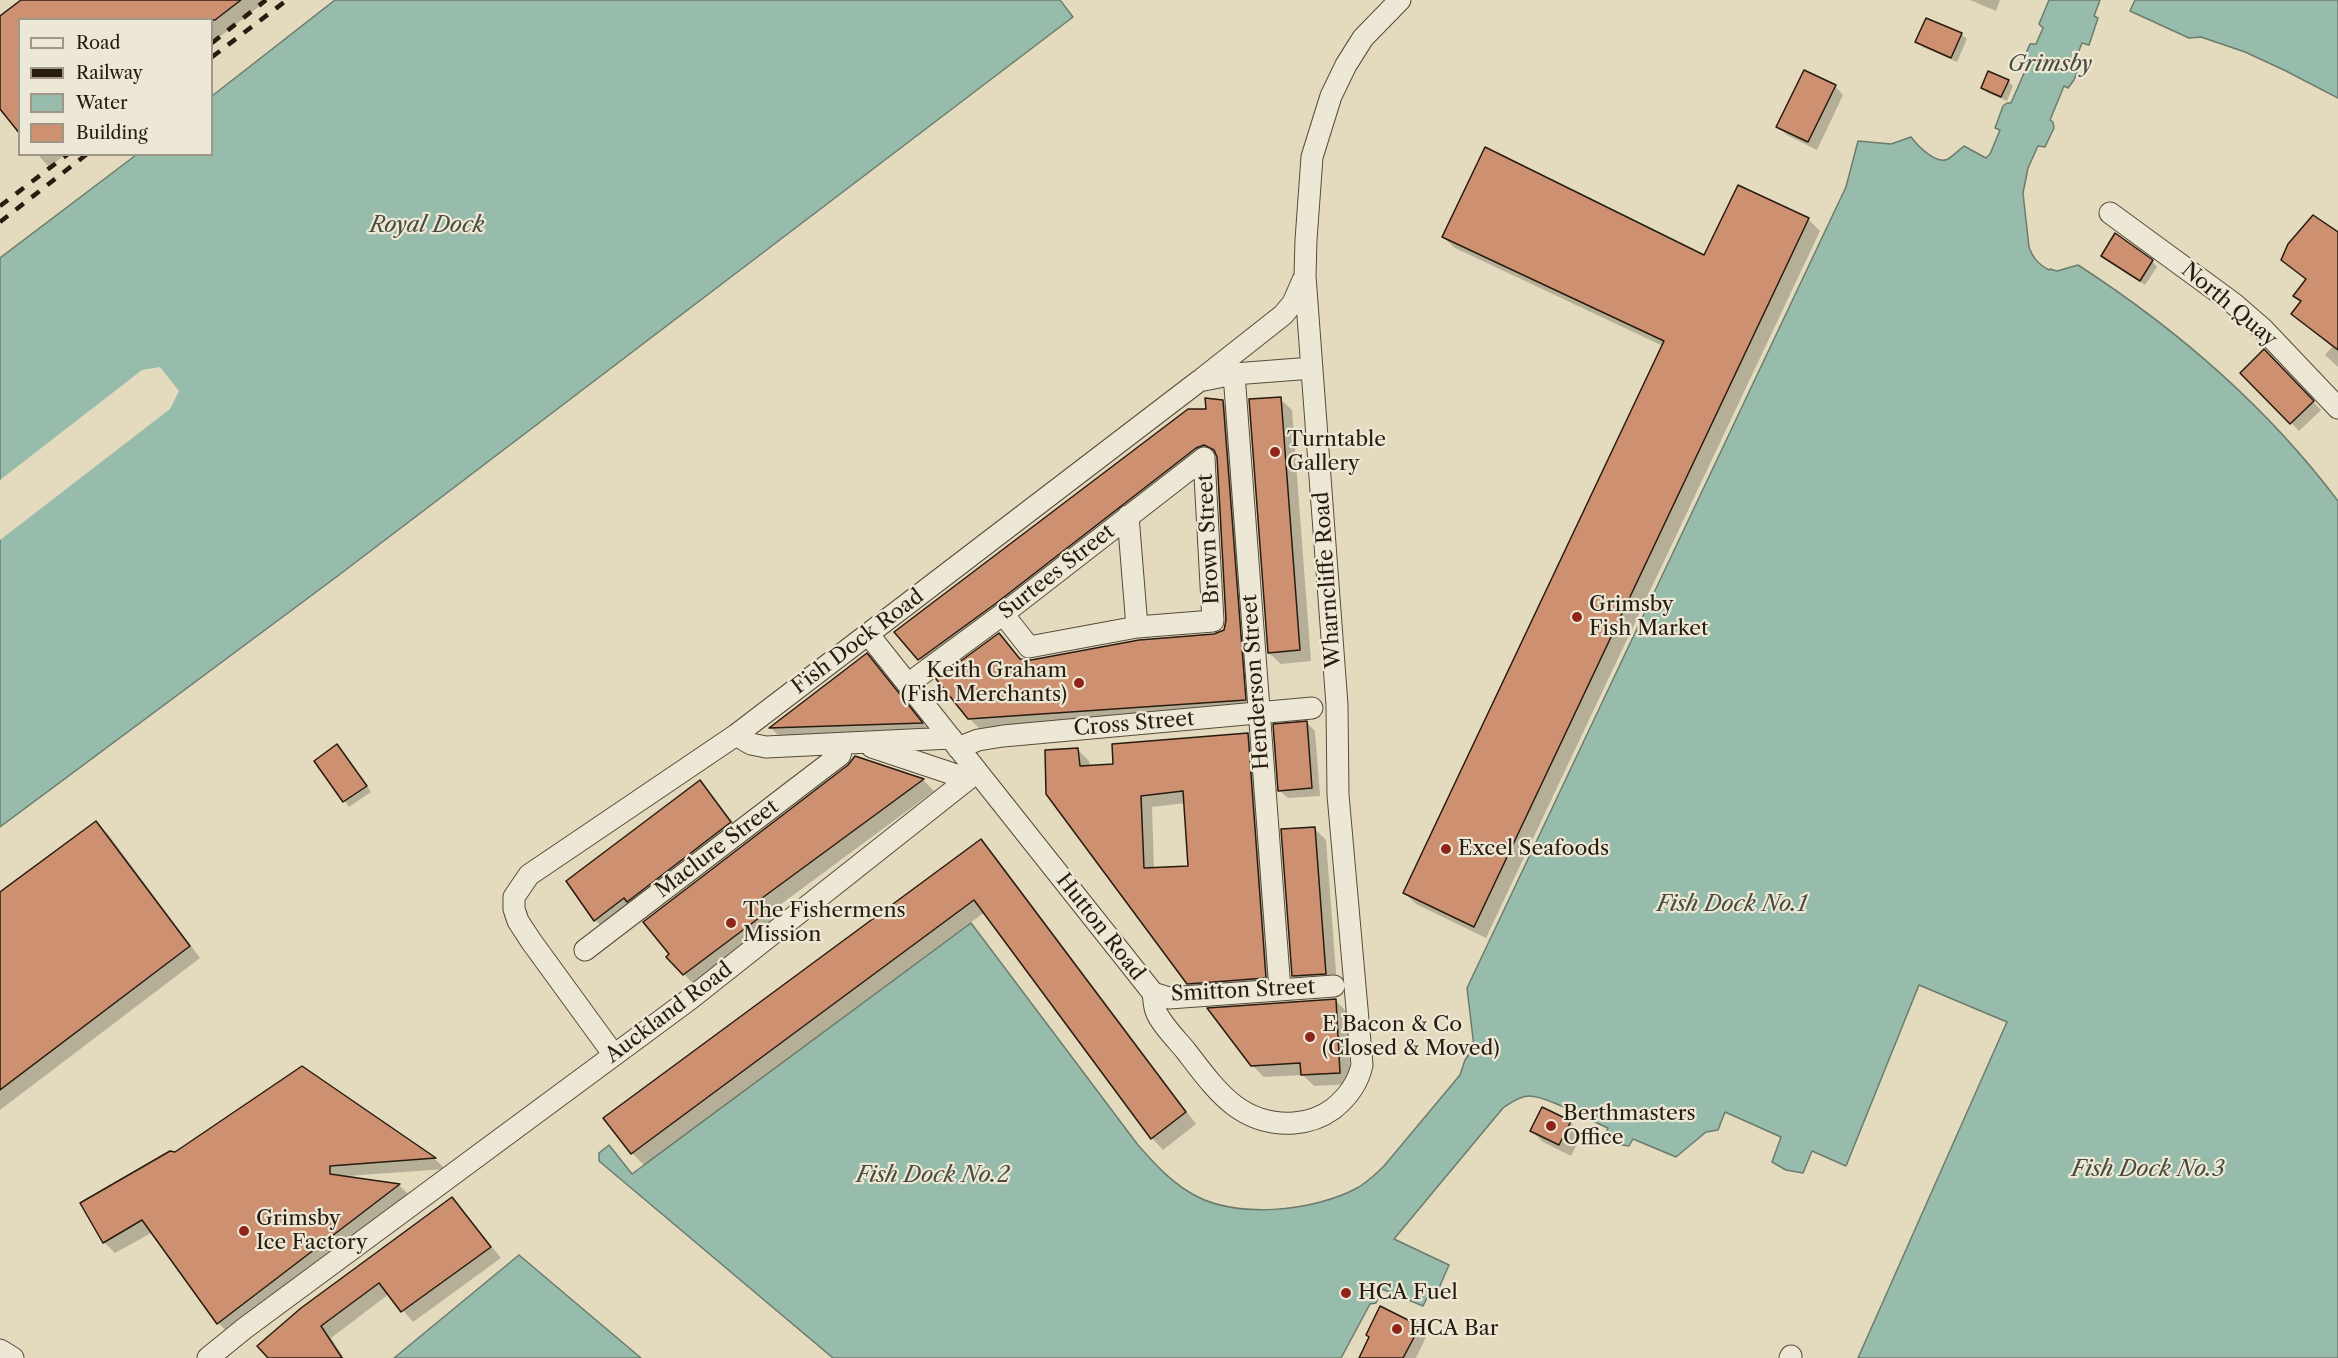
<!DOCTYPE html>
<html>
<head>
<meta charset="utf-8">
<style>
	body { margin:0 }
	#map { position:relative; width:2338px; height:1358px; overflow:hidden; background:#e4dbbe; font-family:"Libre Caslon Text",serif }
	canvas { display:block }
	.legend { position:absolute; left:18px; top:18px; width:195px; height:138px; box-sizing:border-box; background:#ede8d5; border:2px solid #9e9686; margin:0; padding:8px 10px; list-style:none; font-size:18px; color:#281b0f }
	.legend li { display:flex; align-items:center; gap:12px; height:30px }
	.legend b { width:30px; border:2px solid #9e9686 }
</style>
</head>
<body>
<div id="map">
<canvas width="2338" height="1358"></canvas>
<ul class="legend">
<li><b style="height:8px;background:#ede8d5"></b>Road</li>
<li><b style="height:8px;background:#281b0f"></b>Railway</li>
<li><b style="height:16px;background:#97bcab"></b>Water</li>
<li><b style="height:16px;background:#cd9071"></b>Building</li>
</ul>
</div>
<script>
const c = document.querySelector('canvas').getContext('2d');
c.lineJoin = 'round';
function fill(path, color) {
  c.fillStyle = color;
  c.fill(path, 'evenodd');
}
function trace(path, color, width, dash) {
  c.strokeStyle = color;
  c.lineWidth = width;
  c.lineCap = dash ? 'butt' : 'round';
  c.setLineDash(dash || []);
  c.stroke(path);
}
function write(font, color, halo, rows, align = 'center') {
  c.font = font + ' "Libre Caslon Text",serif';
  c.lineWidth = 4.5;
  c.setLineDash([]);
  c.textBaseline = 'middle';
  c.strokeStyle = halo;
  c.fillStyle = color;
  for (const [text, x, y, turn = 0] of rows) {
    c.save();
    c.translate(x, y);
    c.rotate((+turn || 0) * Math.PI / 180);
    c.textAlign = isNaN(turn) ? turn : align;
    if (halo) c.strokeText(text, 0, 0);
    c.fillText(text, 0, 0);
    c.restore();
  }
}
const water = new Path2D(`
	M335,0H1060L1073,17L335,578L0,827V258L136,155L212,154V96Z
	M2049,0H2100L2094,16L2098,18L2089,45L2082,43L2075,61L2080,64L2074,80L2068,88L2064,86L2050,120L2053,122L2054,128L2045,147L2038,146L2028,168L2023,193L2029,247C2033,258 2038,264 2049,270L2050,269L2057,271L2078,265C2177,329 2267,407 2338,501V1358H1858L2007,1022L1919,985L1846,1166L1812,1151L1803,1173L1786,1170L1772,1162L1781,1137L1725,1112L1718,1130L1706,1132L1676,1157L1633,1139L1629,1146L1602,1142L1608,1128C1589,1120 1547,1096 1529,1096C1520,1096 1510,1103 1503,1108L1394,1239L1449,1265L1436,1295L1430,1292L1423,1306L1382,1289L1376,1303L1370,1304L1341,1358H833L599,1161V1153L609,1145L632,1174L971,923L1138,1145C1153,1162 1169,1180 1189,1192C1233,1220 1314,1212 1359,1187C1368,1181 1376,1174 1384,1166L1460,1075L1465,1060L1474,1047L1467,988L1846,187L1858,141L1891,144L1911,137C1918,146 1936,165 1948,159C1953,156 1959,150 1964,146L1986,158L1990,154L2000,130L1995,128L2003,106L2007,103H2011L2025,71L2023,69V60L2030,44H2036L2043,28L2039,24Z
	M2135,0H2338V98L2284,70L2245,52L2201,37L2189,38L2130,11Z
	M519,1255L641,1358H394Z`);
const pier = new Path2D(`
	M160,367L179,391L170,409L0,540V480L142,370Z`);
const shadow = new Path2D(`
	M23,0H267L212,43V20H20L0,107V18Z
	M1970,0H2000L1996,11Z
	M1961,34L1967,39L1957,62L1923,47L1917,41Z
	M2008,81L2013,86L2007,101L1988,93L1982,88Z
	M1835,86L1843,95L1817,150L1787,135L1778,127Z
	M37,154H66L49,167Z
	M1808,219L1820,231L1486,938L1416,904L1405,893L1663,346L1455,248L1443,237L1705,257Z
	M2338,234V367L2325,355L2332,347L2293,314L2301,303L2295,296L2307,281L2283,260Z
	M2103,255L2152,261L2157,267L2145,285Z
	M2264,351L2321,410L2299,431L2242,373Z
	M1280,399L1292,410L1311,661L1281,664L1269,653Z
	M1222,401L1234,413L1256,711L981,730L969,718L999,635L1022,660L1031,661L1214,635L1225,631L1227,620L1218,457L1216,456L1208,459L931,671L896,632Z
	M867,655L932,734L782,739L771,728Z
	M1307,723L1315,731L1320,796L1288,798L1279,790Z
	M1247,734L1259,746L1277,989L1200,995L1188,983L1048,794L1078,750L1089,761L1090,767L1115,765ZM1186,803L1190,867L1154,869L1152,807Z
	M342,752L371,792L349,807L316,761Z
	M855,758L923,780L934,791L769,913L777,924L695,986L684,974Z
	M700,782L711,794L742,834L607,931L595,920L568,881Z
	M96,823L108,834L200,958L0,1110V894Z
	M1314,828L1326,840L1337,985L1305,987L1293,976Z
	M981,841L992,852L1196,1124L1163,1150L1152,1138L985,912L644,1165L632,1153L605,1119Z
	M1335,1000L1347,1012L1351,1084L1314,1086L1303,1075L1264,1077L1252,1065Z
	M302,1068L435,1159L445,1169L347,1176L399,1185L410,1196L230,1334L218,1323L153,1232L115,1253L104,1242L175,1154Z
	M1570,1122L1582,1134L1571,1156L1543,1142L1532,1131Z
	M452,1199L501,1258L413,1322L389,1294L331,1338L344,1358H270Z
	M1419,1327L1427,1335L1416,1358H1360L1371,1338Z`);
const building = new Path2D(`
	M21,0H241L215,20H20V134L0,109V16Z
	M1926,18L1962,33L1951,58L1915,42Z
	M1804,70L1836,85L1808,142L1776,127Z
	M1988,71L2009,80L2001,97L1981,88Z
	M1485,147L1704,255L1738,185L1809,218L1474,927L1403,893L1664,341L1442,237Z
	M2313,215L2338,232V350L2291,314L2301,301L2293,296L2306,279L2281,260L2288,244Z
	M2115,233L2153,260L2140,281L2101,256Z
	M2264,349L2314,401L2290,424L2240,373Z
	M1281,397L1300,650L1268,653L1249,399Z
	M1205,398L1223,400L1246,700L968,719L936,679L999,633L1020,659L1031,660L1139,640L1214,634L1224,630L1226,620L1217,457L1214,450L1204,445L1196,448L995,604L918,660L894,632L1188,409H1206Z
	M867,653L923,723L769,728Z
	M1307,721L1312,788L1278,791L1273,724Z
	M1248,733L1266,978L1187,984L1046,794L1045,750L1078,748L1080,766L1113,764L1112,744ZM1183,791L1188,866L1144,868L1141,796Z
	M337,744L367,786L343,802L314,761Z
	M855,756L924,779L758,901L767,912L683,975L666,957L669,954L643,922L848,765Z
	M700,780L731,822L627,902L624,898L594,921L566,881Z
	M96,821L190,946L0,1090V892Z
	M1315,827L1326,974L1292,976L1281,829Z
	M981,839L1186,1112L1151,1139L974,900L631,1154L603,1118Z
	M1336,999L1340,1073L1301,1075L1300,1063L1251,1066L1207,1008Z
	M302,1066L436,1158L330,1166V1174L400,1184L217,1324L142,1220L103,1243L80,1203L170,1151L175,1152Z
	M1542,1107L1571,1121L1559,1145L1530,1131Z
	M452,1197L491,1247L401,1312L379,1283L321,1326L342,1358H268L257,1346L301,1308Z
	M1380,1306L1420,1326L1403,1358H1359L1369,1337L1366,1335Z`);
const minor = new Path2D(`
	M2110,213L2233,303L2263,329L2338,408
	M1234,374L1280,990
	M1203,378L1283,315L1293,303L1303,280
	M1128,516L1137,627
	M1003,614L1029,647L1137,627L1213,621L1204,458
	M868,634L1153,993C1154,999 1154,1006 1156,1011C1160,1023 1178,1041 1186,1051C1216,1090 1240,1126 1294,1123C1308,1122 1322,1117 1333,1109C1348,1097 1358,1084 1362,1065L1338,795L1337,705L1305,276L1306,240L1312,157L1331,96L1346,65L1363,38L1400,0
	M908,684L1003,614L1204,458
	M736,735L751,744L766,747L951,738
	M872,747L968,779
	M958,748L978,740L1003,736L1312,708
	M585,950L840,755L843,744
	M1153,993L1169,998L1334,986
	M614,1055L531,941L518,921L514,909V897L529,875L736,735L1199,381L1234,374L1312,368
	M0,1350L13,1358
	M208,1358L245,1328L690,999L977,772
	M1790,1358L1791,1356`);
const rail = new Path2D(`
	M212,43L266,0
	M212,57L287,0
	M0,206L68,154
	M0,222L87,154`);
const markers = [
	[1275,452,6,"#8f2418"],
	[1577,617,6,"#8f2418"],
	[1079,683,6,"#8f2418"],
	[1446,849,6,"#8f2418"],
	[731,923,6,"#8f2418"],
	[1310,1037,6,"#8f2418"],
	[1551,1126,6,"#8f2418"],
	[244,1231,6,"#8f2418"],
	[1346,1293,6,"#8f2418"],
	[1397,1329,6,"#8f2418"]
];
const streetNames = [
	["North Quay",2229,305,40],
	["Brown Street",1209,539,-93],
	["Surtees Street",1057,572,-38],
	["Wharncliffe Road",1328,580,-94],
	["Fish Dock Road",858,642,-37],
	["Henderson Street",1256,682,-94],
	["Cross Street",1134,724,-5],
	["Maclure Street",717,849,-37],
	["Hutton Road",1100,927,52],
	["Smitton Street",1243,991,-3],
	["Auckland Road",669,1013,-37]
];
const poiNames = [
	["Turntable",1287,440],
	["Gallery",1287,464],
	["Grimsby",1589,605],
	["Fish Market",1589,629],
	["Keith Graham",1067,671,"right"],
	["(Fish Merchants)",1067,695,"right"],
	["Excel Seafoods",1458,849],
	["The Fishermens",743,911],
	["Mission",743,935],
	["E Bacon & Co",1322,1025],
	["(Closed & Moved)",1322,1049],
	["Berthmasters",1563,1114],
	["Office",1563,1138],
	["Grimsby",256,1219],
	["Ice Factory",256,1243],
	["HCA Fuel",1358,1293],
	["HCA Bar",1409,1329]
];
const waterNames = [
	["Grimsby",2050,65],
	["Royal Dock",427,226],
	["Fish Dock No.1",1732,905],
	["Fish Dock No.3",2148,1170],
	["Fish Dock No.2",933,1176]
];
fill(water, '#97bcab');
trace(water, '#6b7c6d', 1.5);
fill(pier, '#e4dbbe');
fill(shadow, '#0003');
fill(building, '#cd9071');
trace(building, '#281b0f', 1.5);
trace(minor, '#574b3b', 23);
trace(minor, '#ede8d5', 21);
trace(rail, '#281b0f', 4.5, [10, 10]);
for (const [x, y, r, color] of markers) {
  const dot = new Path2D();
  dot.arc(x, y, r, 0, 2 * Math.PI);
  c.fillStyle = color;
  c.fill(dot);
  trace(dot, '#ede8d5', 2);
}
write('21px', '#281b0f', '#ede8d5', streetNames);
write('21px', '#281b0f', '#ede8d5', poiNames, 'left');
write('italic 22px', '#494b3e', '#ede8d5', waterNames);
</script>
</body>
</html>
